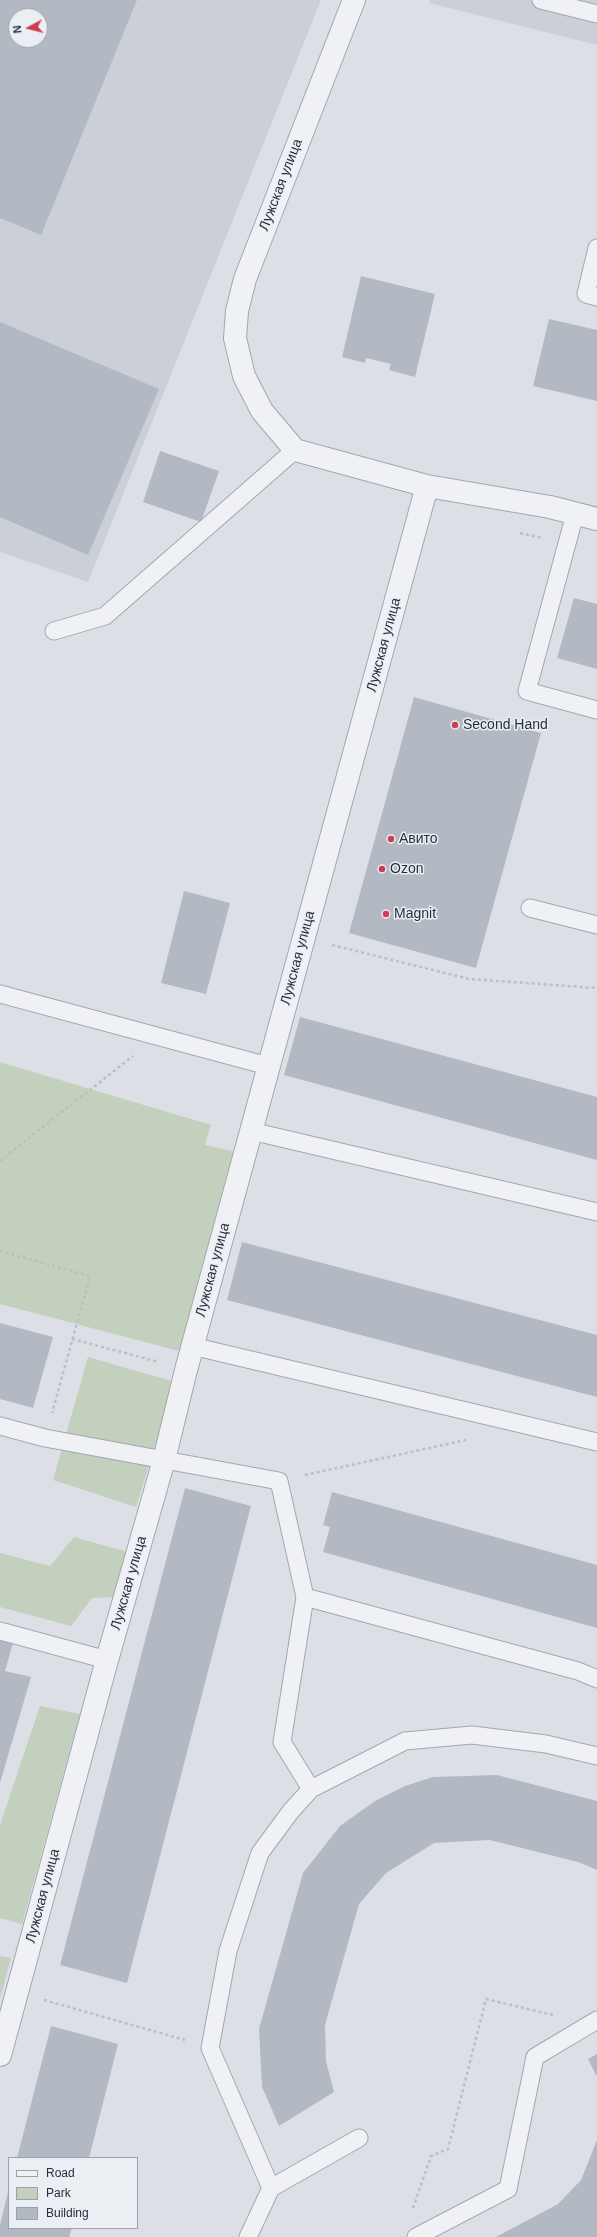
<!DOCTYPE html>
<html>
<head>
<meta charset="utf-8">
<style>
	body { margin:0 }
	#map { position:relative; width:597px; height:2237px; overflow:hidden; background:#dce0e6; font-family:Arial,sans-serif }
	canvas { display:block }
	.legend { position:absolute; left:8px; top:2157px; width:130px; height:72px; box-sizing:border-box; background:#ebeff4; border:1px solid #9ca2ab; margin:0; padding:5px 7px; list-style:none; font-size:12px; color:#262e3d }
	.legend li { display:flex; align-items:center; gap:8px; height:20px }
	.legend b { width:20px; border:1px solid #9ca2ab }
	.north { position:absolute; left:8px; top:8px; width:40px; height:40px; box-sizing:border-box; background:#ebeff4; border:1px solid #9ca2ab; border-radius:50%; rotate:263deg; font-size:11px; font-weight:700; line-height:16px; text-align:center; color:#262e3d }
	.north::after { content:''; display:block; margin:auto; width:14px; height:18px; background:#ce3e53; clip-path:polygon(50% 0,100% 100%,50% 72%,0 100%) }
</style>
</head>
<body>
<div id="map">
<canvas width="597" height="2237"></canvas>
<ul class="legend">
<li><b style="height:5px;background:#eff1f5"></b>Road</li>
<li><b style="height:11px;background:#c2d0bd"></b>Park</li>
<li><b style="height:11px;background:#b3b9c3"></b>Building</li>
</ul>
<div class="north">N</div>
</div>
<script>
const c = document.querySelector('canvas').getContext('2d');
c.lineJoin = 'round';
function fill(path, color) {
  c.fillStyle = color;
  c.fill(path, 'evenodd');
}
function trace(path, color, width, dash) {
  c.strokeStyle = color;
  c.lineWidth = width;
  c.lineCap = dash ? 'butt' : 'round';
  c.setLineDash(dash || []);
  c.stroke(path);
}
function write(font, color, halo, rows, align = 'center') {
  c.font = font + ' Arial,sans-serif';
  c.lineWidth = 3;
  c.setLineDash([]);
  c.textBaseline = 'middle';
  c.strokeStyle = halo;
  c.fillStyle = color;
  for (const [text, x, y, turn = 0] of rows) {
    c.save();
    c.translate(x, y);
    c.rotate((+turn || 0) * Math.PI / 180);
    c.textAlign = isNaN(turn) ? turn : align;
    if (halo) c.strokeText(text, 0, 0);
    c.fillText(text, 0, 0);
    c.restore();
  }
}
const built = new Path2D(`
	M0,0H321L88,582L0,552ZM16,16H40V40H16Z
	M430,0H597V45L429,3Z`);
const green = new Path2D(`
	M0,1062L211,1125L205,1145L237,1152L179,1351L0,1304Z
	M88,1357L175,1382L136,1507L53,1480Z
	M74,1537L131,1553L115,1597L92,1598L71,1626L0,1607V1553L50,1566Z
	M40,1706L80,1714L22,1924L0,1918V1825Z
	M0,1956L11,1958L0,1999Z`);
const building = new Path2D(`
	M0,0H137L41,235L0,218ZM16,16H40V40H16Z
	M361,276L435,294L415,377L389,370L391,364L366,358L365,363L342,357Z
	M549,319L597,330V401L533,386Z
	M0,322L159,389L88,555L0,517Z
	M160,451L219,471L201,522L143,502Z
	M574,598L597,604V669L557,658Z
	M414,697L541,733L476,968L349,933Z
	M184,891L230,903L206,994L161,983Z
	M300,1017L597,1097V1160L284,1075Z
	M242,1242L597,1335V1397L227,1300Z
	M0,1323L53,1337L33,1408L0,1399Z
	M185,1488L251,1506L127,1983L60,1965Z
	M332,1492L597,1565V1628L323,1552L330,1527L323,1525Z
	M0,1640L13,1643L5,1671L31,1677L0,1783Z
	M497,1775L597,1801V1870L578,1862L490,1840L434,1843L386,1873L359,1904L325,2025L326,2061L334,2092L279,2126L262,2087L259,2029L303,1873L340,1826L375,1801L405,1786L433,1777Z
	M51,2026L118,2044L89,2158H17Z
	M597,2054V2075H596L588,2059Z
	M597,2140V2237H496L558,2204L581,2180Z
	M8,2192L9,2228H72L69,2237H0V2225Z`);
const path = new Path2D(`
	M520,533L542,538
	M332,945L469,979L597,988
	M0,1161L133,1056
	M0,1251L90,1276L52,1413
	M72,1339L159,1362
	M305,1475L466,1440
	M44,2000L185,2040
	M413,2208L431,2156L448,2149L486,1999L553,2015`);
const lane = new Path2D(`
	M541,0L597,14
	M597,248L586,294L597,297
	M575,514L527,691L597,710
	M54,631L105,616L295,450
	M530,908L597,925
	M0,994L268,1066
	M251,1131L597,1212
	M192,1346L597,1442
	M0,1426L45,1438L279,1481L305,1597L282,1742L311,1789
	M305,1597L578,1671L597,1679
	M0,1631L107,1660
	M271,2188L210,2048L228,1951L260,1853L291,1811L311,1789L405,1741L472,1735L546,1744L597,1756
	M248,2237L271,2188L359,2138
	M416,2237L508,2189L535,2057L597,2020`);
const street = new Path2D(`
	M354,0L245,279L237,311L235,338L244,376L262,411L295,450L427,486L550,507L597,519
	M0,2055L107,1660L164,1460L186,1370L427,486`);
const markers = [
	[455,725,4,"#ce3e53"],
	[391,839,4,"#ce3e53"],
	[382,869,4,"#ce3e53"],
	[386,914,4,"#ce3e53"]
];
const streetNames = [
	["Лужская улица",281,185,-69],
	["Лужская улица",384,645,-75],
	["Лужская улица",298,958,-75],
	["Лужская улица",213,1270,-75],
	["Лужская улица",129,1583,-74],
	["Лужская улица",43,1896,-75]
];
const poiNames = [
	["Second Hand",463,725],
	["Авито",399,839],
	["Ozon",390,869],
	["Magnit",394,914]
];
fill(built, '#cacfd8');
fill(green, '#c2d0bd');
fill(building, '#b3b9c3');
trace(lane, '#a2a7b0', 19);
trace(street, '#a2a7b0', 24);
trace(path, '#bbbec5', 2.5, [3, 3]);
trace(lane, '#eff1f5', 17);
trace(street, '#eff1f5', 22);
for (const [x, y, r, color] of markers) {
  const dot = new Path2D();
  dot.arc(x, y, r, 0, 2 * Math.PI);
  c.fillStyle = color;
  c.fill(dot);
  trace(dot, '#ebeff4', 1.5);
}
write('14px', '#262e3d', '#ebeff4', streetNames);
write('14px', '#262e3d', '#ebeff4', poiNames, 'left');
</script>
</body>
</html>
